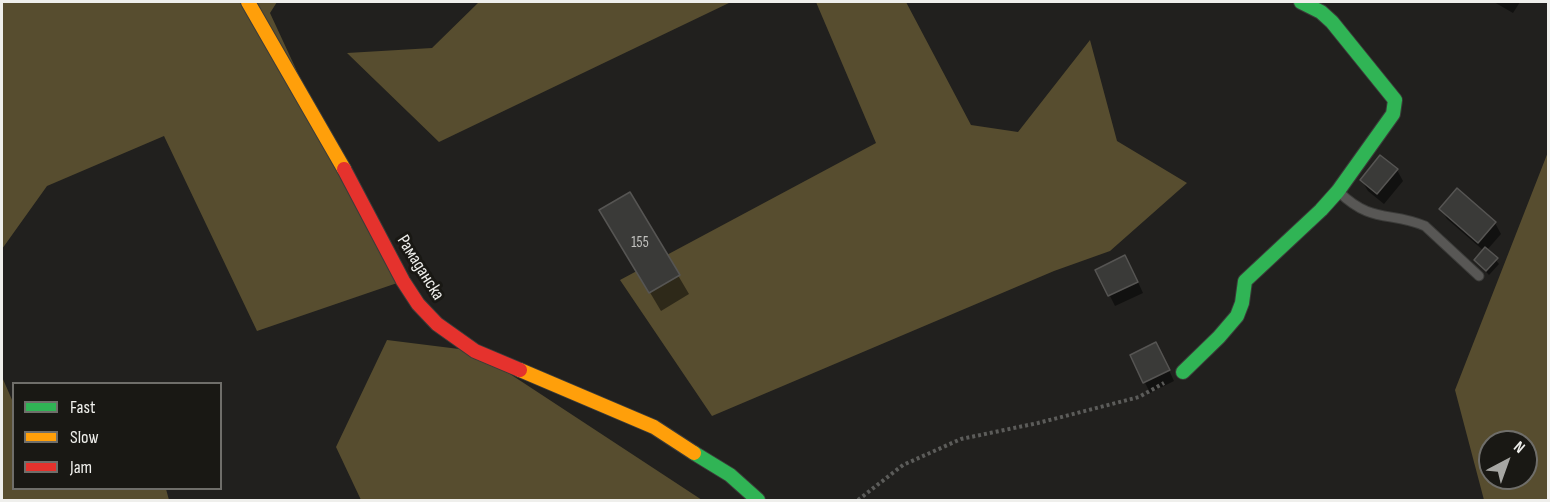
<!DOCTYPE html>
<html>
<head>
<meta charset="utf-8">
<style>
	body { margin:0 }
	#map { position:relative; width:1550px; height:502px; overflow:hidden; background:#21201e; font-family:"Sofia Sans Condensed",sans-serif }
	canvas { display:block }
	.frame { position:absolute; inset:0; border:3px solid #efefec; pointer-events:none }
	.legend { position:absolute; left:12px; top:382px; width:210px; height:108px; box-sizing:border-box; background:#191814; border:2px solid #6f6e6a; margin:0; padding:8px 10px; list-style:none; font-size:18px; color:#efefec }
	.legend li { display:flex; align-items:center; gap:12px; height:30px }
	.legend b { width:30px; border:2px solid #6f6e6a }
	.north { position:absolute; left:1478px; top:430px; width:60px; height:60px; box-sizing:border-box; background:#191814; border:2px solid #6f6e6a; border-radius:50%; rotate:41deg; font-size:16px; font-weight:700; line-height:24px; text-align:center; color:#efefec }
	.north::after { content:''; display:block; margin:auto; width:21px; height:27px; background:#a7a7a4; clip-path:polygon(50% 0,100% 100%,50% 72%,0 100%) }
</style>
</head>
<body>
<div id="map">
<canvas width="1550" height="502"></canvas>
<div class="frame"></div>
<ul class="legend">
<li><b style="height:8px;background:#30b455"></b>Fast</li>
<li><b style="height:8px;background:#ff9f0a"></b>Slow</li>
<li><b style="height:8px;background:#e5322d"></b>Jam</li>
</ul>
<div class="north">N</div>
</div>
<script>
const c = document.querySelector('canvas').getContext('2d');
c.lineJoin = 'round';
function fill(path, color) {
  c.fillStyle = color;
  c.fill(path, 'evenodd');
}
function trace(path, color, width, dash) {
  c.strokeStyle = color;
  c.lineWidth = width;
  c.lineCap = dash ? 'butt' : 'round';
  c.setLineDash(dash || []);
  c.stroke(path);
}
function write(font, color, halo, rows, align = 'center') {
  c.font = font + ' "Sofia Sans Condensed",sans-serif';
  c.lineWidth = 6;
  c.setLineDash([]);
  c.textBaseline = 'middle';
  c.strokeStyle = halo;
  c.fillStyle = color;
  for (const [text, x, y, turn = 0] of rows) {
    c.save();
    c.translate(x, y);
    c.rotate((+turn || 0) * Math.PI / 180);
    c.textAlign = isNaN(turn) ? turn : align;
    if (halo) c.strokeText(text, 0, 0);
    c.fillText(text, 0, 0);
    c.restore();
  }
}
const forest = new Path2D(`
	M2,2H277L270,13L333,149L403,281L257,331L164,136L47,186L2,249Z
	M479,2H731L439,142L347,53L432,48Z
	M816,2H906L971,125L1018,132L1090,40L1117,141L1187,183L1110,251L1054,271L712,416L620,280L876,143Z
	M1548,152V500H1484L1455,390ZM1490,442H1526V478H1490Z
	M387,340L475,351L702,500H361L336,447Z
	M2,377L13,402L14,488L166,489L169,500H2Z`);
const shadow = new Path2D(`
	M1494,2H1520L1513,13Z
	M1397,170L1403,181L1384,204L1368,191L1362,181Z
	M630,194L689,294L661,311L601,210Z
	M1441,209L1495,223L1501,234L1487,250L1499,264L1489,275L1475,260L1484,251L1447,219Z
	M1131,267L1143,293L1115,306L1097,270Z
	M1162,355L1174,381L1150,393L1132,356Z`);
const building = new Path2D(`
	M1380,155L1398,169L1377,194L1360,180Z
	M1457,188L1496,222L1478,243L1439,209Z
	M630,192L680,275L649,293L599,210Z
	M1485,247L1498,258L1486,271L1474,260Z
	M1125,255L1138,282L1108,296L1095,270Z
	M1156,342L1170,370L1143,383L1130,355Z`);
const path = new Path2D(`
	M858,500L903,465L961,439L1038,423L1139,397L1164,383`);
const lane = new Path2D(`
	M1339,192C1372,224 1390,211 1425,226L1479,276`);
const fast = new Path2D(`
	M1183,372L1219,337L1237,316L1242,303L1245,281L1321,210L1338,191L1393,114L1395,100L1332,22L1321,12L1301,2
	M694,453L730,475L758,500`);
const slow = new Path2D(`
	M248,2L344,169
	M520,370L654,427L694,453`);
const jam = new Path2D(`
	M344,169L403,281L418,304L437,324L475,351L520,370`);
const numberNames = [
	["155",640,243]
];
const streetNames = [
	["Рамаданска",420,268,58]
];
fill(forest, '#574d2f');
fill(shadow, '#0007');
fill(building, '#3a3a38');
trace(building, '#565553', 1.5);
trace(lane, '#3b3b39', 11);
trace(fast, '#3b3b39', 16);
trace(slow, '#3b3b39', 16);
trace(jam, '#3b3b39', 16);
trace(path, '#5c5c5a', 4, [3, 3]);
trace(lane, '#585755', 9);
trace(fast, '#30b455', 14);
trace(slow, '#ff9f0a', 14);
trace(jam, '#e5322d', 14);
write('15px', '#c2c2bf', null, numberNames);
write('18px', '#efefec', '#191814', streetNames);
</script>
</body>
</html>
